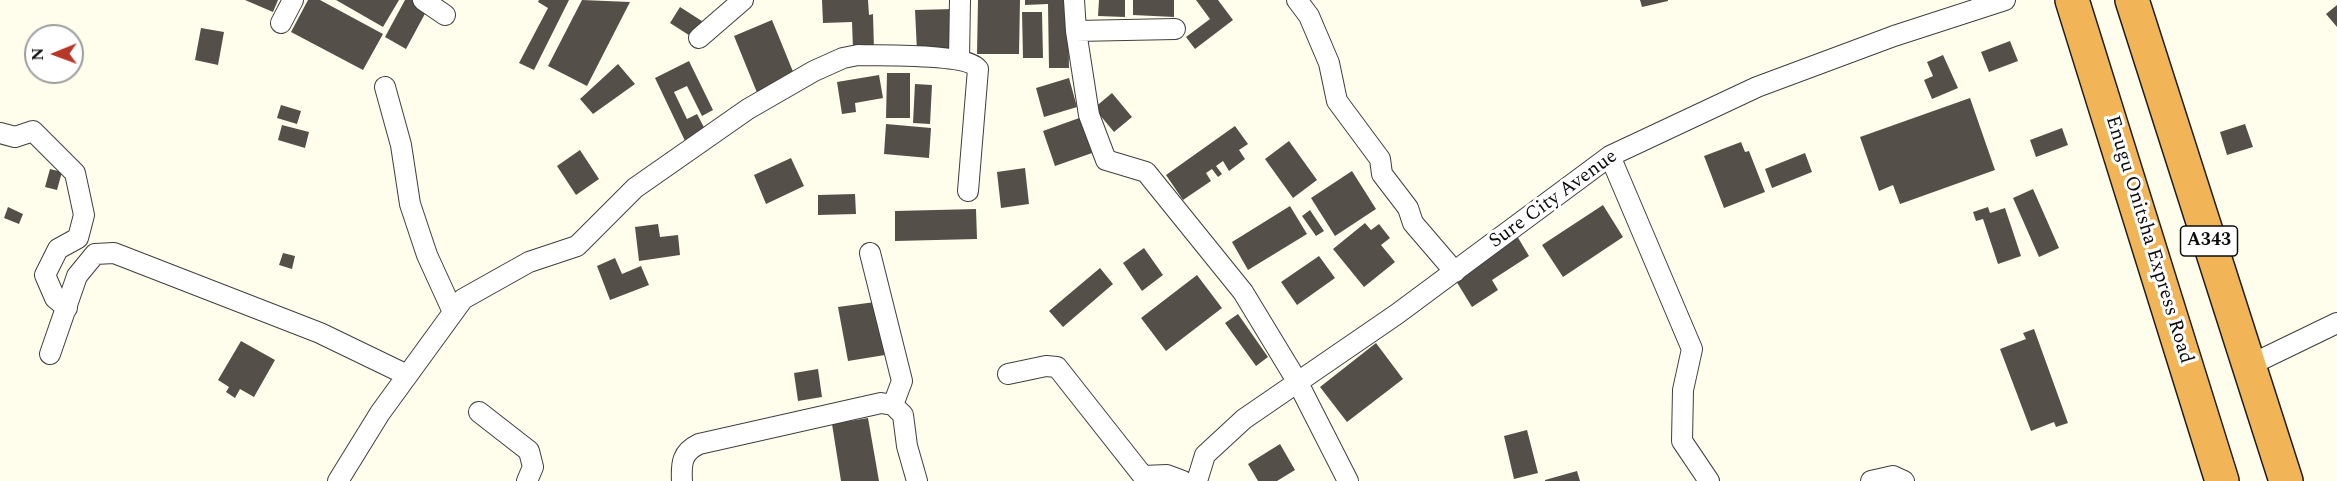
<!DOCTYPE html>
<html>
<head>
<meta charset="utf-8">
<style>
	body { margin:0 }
	#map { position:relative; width:2337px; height:481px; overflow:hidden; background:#fffeec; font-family:Spectral,serif }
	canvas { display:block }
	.north { position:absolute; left:24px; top:24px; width:60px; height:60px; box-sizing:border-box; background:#fff; border:2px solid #9e9e9e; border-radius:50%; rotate:269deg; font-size:16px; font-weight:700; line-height:24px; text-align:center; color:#0c0c0c }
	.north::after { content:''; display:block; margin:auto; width:21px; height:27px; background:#b83828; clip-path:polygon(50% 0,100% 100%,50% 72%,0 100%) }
</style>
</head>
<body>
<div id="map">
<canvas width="2337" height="481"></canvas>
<div class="north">N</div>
</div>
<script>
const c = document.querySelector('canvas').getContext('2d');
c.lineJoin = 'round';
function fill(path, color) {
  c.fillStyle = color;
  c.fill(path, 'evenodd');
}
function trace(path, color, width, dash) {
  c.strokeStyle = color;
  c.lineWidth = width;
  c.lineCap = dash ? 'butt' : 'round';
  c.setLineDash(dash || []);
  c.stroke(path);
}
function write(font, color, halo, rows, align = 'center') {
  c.font = font + ' Spectral,serif';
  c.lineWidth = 6;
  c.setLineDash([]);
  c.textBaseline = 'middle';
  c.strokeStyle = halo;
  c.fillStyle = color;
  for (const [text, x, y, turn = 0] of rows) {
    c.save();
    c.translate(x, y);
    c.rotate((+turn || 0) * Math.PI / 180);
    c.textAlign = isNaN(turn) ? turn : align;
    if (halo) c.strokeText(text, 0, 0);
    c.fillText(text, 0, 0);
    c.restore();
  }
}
const building = new Path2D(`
	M245,0H278L273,12Z
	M308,0H320L383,34L363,70L291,32Z
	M336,0H399L383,27Z
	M405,0H415L428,8L406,49L385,37Z
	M539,0H569L534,70L519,63L548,8L538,2Z
	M582,0L630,2L587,86L548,66Z
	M822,0H868L869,15L873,14L874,49H853L852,22L823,23Z
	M978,0H1020L1019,54H977Z
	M1025,0H1068L1069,68H1049L1048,4L1025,5Z
	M1099,0H1125V17L1098,16Z
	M1133,0H1174V17L1133,15Z
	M1196,0H1218L1233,20L1195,49L1186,37L1210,19Z
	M1640,0H1668V1L1642,7Z
	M2337,5V27L2326,14Z
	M680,7L705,23L695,39L670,23Z
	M953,9L955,49L917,51L915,10Z
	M1022,12H1042L1043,58H1023Z
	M772,20L796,79L758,95L734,36Z
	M201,28L224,32L218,65L195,60Z
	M2010,41L2018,61L1989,72L1981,52Z
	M1943,55L1958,88L1932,99L1924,80L1933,76L1927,62Z
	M689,61L713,110L702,116L687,86L674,92L687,119L697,114L707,133L686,143L655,78Z
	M618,64L635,84L593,114L580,99Z
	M887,73H910V118H886Z
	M879,75L883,98L855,103L856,112L842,114L837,82Z
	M1069,78L1077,107L1044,117L1036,88Z
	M915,84L932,85L930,124L913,123Z
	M1112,93L1132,117L1114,132L1094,108Z
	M1970,98L1995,170L1900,204L1893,185L1879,191L1860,137Z
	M281,105L301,111L297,124L277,118Z
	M1082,117L1095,152L1055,166L1043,131Z
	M886,124L931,128L929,158L884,154Z
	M2245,124L2253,147L2227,155L2220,132Z
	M282,125L309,132L305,148L278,140Z
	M1235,126L1248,144L1239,150L1245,159L1229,171L1223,161L1216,166L1222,174L1218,177L1212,169L1206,173L1211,181L1183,200L1166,175Z
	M2062,128L2068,145L2036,157L2030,140Z
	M1289,141L1317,180L1293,198L1265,159Z
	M1741,142L1745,152L1749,151L1765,192L1724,208L1704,156Z
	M580,150L599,179L576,195L557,166Z
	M1805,153L1812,172L1772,188L1765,169Z
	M791,158L804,186L766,204L754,175Z
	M1025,168L1029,204L1001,208L997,172Z
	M50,169L62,172L57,190L45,187Z
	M1352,171L1376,209L1335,236L1311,198Z
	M2033,189L2059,248L2039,257L2013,198Z
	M855,194L856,214L818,215V195Z
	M1603,205L1623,237L1563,277L1542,245Z
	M1290,206L1307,234L1248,270L1232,242Z
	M8,207L23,214L19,224L4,218Z
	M1988,207L1990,213L2005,208L2021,256L1998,264L1983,219L1976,221L1973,212Z
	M976,209L977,239L895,241V211Z
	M1310,210L1324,231L1316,236L1302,216Z
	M1365,223L1371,230L1379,224L1390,238L1381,245L1395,262L1364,287L1333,249Z
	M658,224L660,237L678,235L680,255L639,261L635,227Z
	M1517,236L1529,256L1492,280L1498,290L1472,307L1453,276Z
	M1144,248L1163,275L1142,291L1123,263Z
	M283,253L295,256L292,269L279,265Z
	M1319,256L1335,278L1297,305L1281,282Z
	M615,258L622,274L641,266L649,285L610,300L597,266Z
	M1100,268L1113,284L1063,327L1049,311Z
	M1197,275L1222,308L1166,351L1141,318Z
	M875,302L885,355L848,361L838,307Z
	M1238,314L1268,357L1256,366L1225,323Z
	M2034,329L2068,423L2056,427L2054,422L2031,431L2000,349L2026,339L2023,333Z
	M241,341L275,360L254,397L240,389L235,398L226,392L229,387L218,380Z
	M1376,343L1403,379L1347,422L1320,387Z
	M818,369L822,397L798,401L794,373Z
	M868,418L879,481H841L832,424Z
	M1527,430L1538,473L1514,479L1504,436Z
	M1280,444L1295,470L1277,481H1258L1248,464Z
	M1577,471L1580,481H1545V480Z`);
const street = new Path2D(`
	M423,0L445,15
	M1074,0L1076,31L1089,115L1106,160L1146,172L1243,292L1297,381L1348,481
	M1297,0L1309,16L1329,63L1337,101L1380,159L1382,174L1408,208L1413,223L1455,272
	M281,23L293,0
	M1076,31L1175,29
	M699,38L743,0
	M959,59L960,0
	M385,87L401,145L410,204L427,255L453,312
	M0,133L15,137L33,131L75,173L84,215L78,238L58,249L45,275L55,298L67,308
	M1610,156L1692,349L1683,390L1682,441L1709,481
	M870,253L902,381L893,405
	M50,354L77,276L95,254L114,253L320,333L407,375
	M2248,366L2337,323
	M1008,374L1046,366L1057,367L1143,476L1167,475L1183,481
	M479,412L529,451L533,467L527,481
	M338,481L380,413L463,299L529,262L577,246L635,188L748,109L814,71L843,58L858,55C880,56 967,53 978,69L968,191
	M682,481C681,463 682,452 699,444L881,403L893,405L903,415L907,446L917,481
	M1197,481L1205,455L1244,419L1397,314L1610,156L1757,87L1894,36L2005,0
	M1871,481L1893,476L1904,481`);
const highway = new Path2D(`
	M2072,0L2222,481
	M2132,0L2286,481`);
const shields = [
	[2209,241,57]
];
const shieldNames = [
	["A343",2209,241]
];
const streetNames = [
	["Sure City Avenue",1554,200,-36],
	["Enugu Onitsha Express Road",2148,240,73]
];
fill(building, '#554f49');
trace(street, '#3f3f3f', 22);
trace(highway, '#1d1d1d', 36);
trace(street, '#fff', 20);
trace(highway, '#f1b558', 33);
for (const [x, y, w] of shields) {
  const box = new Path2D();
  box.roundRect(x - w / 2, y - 15, w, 30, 4.5);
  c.fillStyle = '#fff';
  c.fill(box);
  trace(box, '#0c0c0c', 1.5);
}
write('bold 18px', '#0c0c0c', null, shieldNames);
write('20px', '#0c0c0c', '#fff', streetNames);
</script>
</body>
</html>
